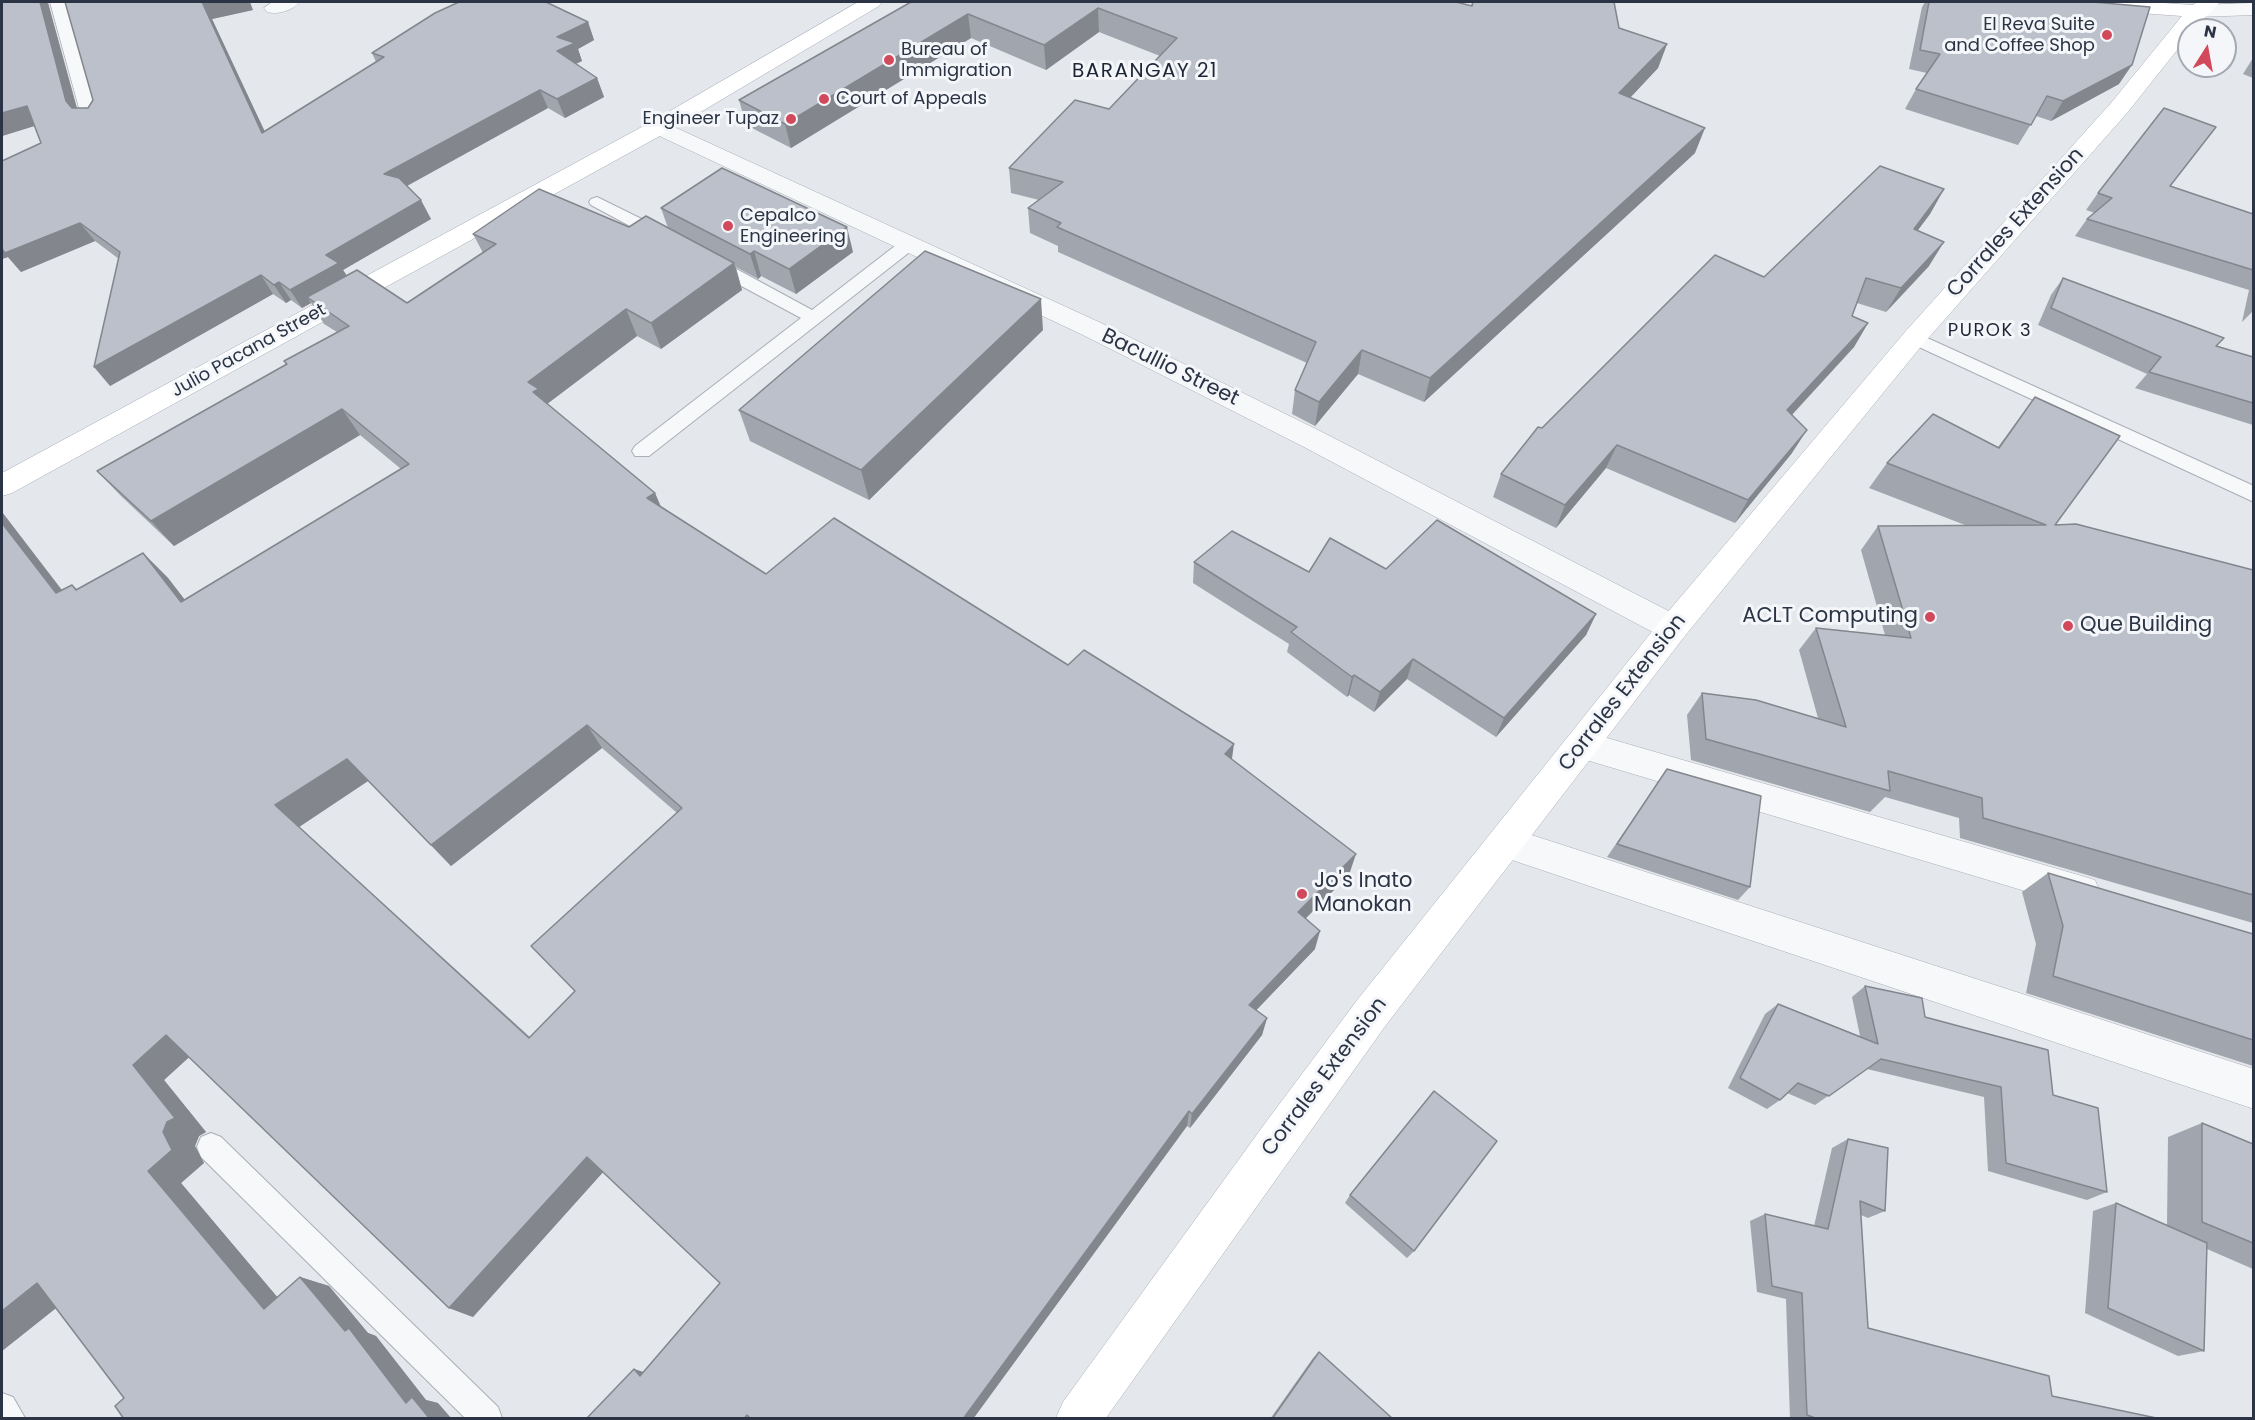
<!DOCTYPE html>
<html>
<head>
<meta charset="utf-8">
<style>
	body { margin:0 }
	#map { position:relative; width:2255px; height:1420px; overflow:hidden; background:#e4e7ec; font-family:Poppins,sans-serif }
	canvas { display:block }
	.frame { position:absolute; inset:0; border:3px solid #2b3445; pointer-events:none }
	.north { position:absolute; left:2177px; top:18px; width:60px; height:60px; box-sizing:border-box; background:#f4f6f9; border:2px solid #a4a8b1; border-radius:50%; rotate:11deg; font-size:16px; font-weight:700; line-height:24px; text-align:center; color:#2b3445 }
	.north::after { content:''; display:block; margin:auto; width:21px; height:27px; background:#d1495b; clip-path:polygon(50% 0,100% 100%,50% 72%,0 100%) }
</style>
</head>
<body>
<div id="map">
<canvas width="2255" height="1420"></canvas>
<div class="frame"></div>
<div class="north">N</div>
</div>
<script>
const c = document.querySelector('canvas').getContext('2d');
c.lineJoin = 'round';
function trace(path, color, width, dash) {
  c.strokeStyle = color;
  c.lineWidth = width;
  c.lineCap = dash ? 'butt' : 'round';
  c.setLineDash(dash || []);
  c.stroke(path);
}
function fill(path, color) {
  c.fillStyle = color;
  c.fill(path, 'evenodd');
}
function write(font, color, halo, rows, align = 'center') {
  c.font = font + ' Poppins,sans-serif';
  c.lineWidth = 6;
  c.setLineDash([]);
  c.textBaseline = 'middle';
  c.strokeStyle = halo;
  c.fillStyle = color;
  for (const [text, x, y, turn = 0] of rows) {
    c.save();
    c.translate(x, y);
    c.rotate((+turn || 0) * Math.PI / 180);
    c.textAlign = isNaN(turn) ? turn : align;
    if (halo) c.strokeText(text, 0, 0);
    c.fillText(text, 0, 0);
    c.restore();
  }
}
const service = new Path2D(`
	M597,197L668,232L670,236L662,241L656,240L591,205L589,202L591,199Z
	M910,238L916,239L918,243L916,247L649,456H635L632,451L635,446L801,318L706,267L703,263L706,259H718L812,310L904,239Z
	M1914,332L2254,486V502L1908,342L1905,338Z
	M211,1133L221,1137L498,1407L502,1418H465L201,1157L197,1147L201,1137Z
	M2,1393L13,1397L25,1418H2Z`);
const minor = new Path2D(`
	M50,2H70L104,119L101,124H85L82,119Z
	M272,2H299C293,11 277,15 267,12L264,8Z
	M659,120L1101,323L1324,433L1684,619L1689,628L1684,637L1673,640L1662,637L1304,447L1083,335L651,132L648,127L651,122Z
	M1583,731L2082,876L2095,880L2100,892L2095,904L2082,908L1583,759L1571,755L1566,745L1571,735Z
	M1507,827L2254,1069V1109L1494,854L1489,843L1494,832Z`);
const tertiary = new Path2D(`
	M2254,3V15L2197,17L2190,15L2187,11L2190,7L2197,5Z`);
const secondary = new Path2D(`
	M2058,2H2149L2193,5L2197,2H2220L2193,30H2189V35L2127,113L1923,344L1684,637L1386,1025L1106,1418H1056L1063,1402L1266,1122L1358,999L1662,619L1905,332L2111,103L2182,16L2068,8L2061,6Z`);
const primary = new Path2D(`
	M858,2H882L879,6L667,132L12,493L2,496V473L651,122Z`);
const wall = new Path2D(`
	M2,2L48,3L77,108H88L93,100L65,2L253,10L212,19L264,131L376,62L372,53L588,22L594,40L578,49L582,61L576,64L597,78L604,97L565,118L548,108L407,186L431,219L343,270L347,276L407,303L483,253L473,234L629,227L668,228L661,208L853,252L796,294L761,276L758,279L736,267L742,290L661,349L637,336L547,404L655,493L661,507L766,574L1068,665L1232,759L1349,875L1306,918L1315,949L1256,1010L1267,1018L1262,1035L1190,1128L1187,1126L973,1419H586L634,1369L643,1372L720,1283L603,1172L473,1317L449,1308L189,1057L164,1080L206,1132L199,1136L195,1146L204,1163L181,1183L277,1297L300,1277L329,1286L368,1333L376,1336L426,1400L438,1403L124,1398L56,1308L2,1351V512L62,590L72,585L77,589L143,553L168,578L185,600L401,469L360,435L174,546L121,496L97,471L286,365L284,361L337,332L324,324L311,303L302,308L291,300L286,303L273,294L110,386L119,259L95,241L21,272L8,257L2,259V161L41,143L34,126L2,136ZM602,748L677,813L575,991L530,1037L299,827L368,781L451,866Z
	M911,2L1471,6L1472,2H1614L1619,28L1667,44L1658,68L1630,98L1695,153L1424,402L1358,374L1315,426L1292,414L1295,390L1307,363L1058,252V246L1030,233L1028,208L1039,200L1011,193L1009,168L1109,109L1160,56L1099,32L1046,70L971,38L791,148L746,125L739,100Z
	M1925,2H2093L2119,84L2051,121L2036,116L2018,145L1905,109L1916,89L1927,73L1909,69L1922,7Z
	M2253,58V78L2243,74Z
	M2170,186L2253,214V311L2242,322L2249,290L2075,236L2087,219L2095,213L2086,210L2098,193Z
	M1944,189L1930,214L1917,231L1929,266L1886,312L1857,303L1852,316L1868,323L1854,347L1792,415V453L1735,523L1606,468L1556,528L1493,497L1501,474L1542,428L1764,277Z
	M2063,278L2224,338L2217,346L2253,357V425L2135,388L2147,374L2038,325L2051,295Z
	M1043,330L869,500L750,441L739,410Z
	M2035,397L2055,525L2253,570V923L1960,838L1959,818L1885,797L1870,812L1691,760L1687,715L1702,693L1818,718L1799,650L1816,628L1885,635L1861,550L1878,526L1965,525L1869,488L1887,463L1998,447Z
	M1194,562L1309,572L1386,569L1596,614L1586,635L1496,737L1407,679L1374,712L1349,695L1347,697L1287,652L1289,644L1193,583Z
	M1667,769L1750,887L1738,900L1607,857Z
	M2048,873L2253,934V1066L2026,993L2036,944L2022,892Z
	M1865,986L1925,1017L2053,1095L2107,1192L2087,1200L1988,1171L1984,1097L1867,1069L1815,1105L1787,1093L1780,1100L1767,1109L1728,1088L1765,1014L1778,1004L1860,1036L1852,997Z
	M2202,1123L2253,1144V1269L2207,1249L2204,1351L2178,1356L2085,1313L2093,1211L2116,1203L2167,1225L2168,1137Z
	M1848,1139L1885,1211L1868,1218L1861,1215L1868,1328L2052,1396L2161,1419H1790L1786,1299L1757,1292L1750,1221L1765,1214L1814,1226L1832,1148Z
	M1350,1195L1414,1251L1407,1258L1345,1203Z
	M1319,1352L1393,1419H1270L1313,1358Z`);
const shadedWall = new Path2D(`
	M40,2H49L48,3L80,120L66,101Z
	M202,2H250L253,10L212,19L274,151L262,133Z
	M1098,8L1099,32L1046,70L1044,45Z
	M968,14L971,38L791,148L785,124Z
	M588,22L594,40L578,49L582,61L564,69L557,51V37Z
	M1667,44L1658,68L1611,118L1619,93Z
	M2132,65L2119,84L2051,121L2063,101Z
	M597,78L604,97L565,118L557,99Z
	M540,90L548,108L394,193L384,174Z
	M27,106L41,124L2,136V113Z
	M1705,128L1695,153L1424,402L1430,378Z
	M1944,189L1930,214L1900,254L1914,229Z
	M421,200L431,219L343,270L351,282L307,297L311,303L302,308L290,290L326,255Z
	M80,223L95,241L21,272L8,257L2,259V247Z
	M847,227L853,252L796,294L789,269Z
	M1944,242L1929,266L1886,312L1901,288Z
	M754,251L761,276L758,279L750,254Z
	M734,263L742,290L661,349L651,323Z
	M261,275L273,294L110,386L94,367Z
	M279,282L291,300L286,303L274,285Z
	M1041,299L1043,330L869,500L861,470Z
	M626,309L637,336L547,404L546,418L528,382Z
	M1868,323L1854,347L1774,434L1787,410Z
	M1362,350L1358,374L1315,426L1319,402Z
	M342,409L360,435L174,546L151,521Z
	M1807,430L1792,453L1735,523L1748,500Z
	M1617,445L1606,468L1556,528L1565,505Z
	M655,493L666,519L647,498Z
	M2,512L83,618L56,593L2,523Z
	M143,553L168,578L205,626L181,602Z
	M1596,614L1586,635L1496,737L1504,718Z
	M1413,659L1407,679L1374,712L1380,692Z
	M1354,675L1349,695L1347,697L1352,677Z
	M587,725L602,748L451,866L431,845Z
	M1234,744L1231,766L1225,754Z
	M347,759L368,781L299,827L548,1054L275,805Z
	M1356,854L1349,875L1293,931L1298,912Z
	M1320,931L1315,949L1245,1022L1249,1005Z
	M1267,1018L1262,1035L1190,1128L1192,1114Z
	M166,1035L196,1051L164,1080L206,1132L199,1136L195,1146L204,1163L181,1183L295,1318L264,1309L148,1171L163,1132L133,1065Z
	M1189,1111L1187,1126L973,1419H963Z
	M587,1157L605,1170L473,1317L449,1308Z
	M300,1277L329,1286L368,1333L376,1336L426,1400L438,1403L452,1419H430L406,1403Z
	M37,1283L75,1293L2,1351V1311Z
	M634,1369L652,1375L640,1376Z`);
const building = new Path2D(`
	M2,2H40L66,101L72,108H88L93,100L65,2H202L262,133L384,57L372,53L435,13L459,2H546L588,22L557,37L575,43L557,51L597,78L557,99L540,90L384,174L399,178L421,200L326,255L339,263L290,290L279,282L274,285L261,275L94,367L120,252L80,223L5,253L2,249V161L41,143L27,106L2,113Z
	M911,2H1456L1472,6L1473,2H1614L1619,28L1667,44L1619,93L1705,128L1430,378L1362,350L1319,402L1295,390L1316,342L1057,227L1061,223L1028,208L1063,182L1009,168L1075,100L1109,109L1177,38L1098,8L1044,45L968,14L785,124L739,100Z
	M1929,2H2093L2150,7L2132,65L2063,101L2047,96L2031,125L1916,89L1940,54L1920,50Z
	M2164,108L2216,127L2170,186L2253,214V270L2087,219L2112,198L2098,193Z
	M1880,166L1944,189L1914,229L1944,242L1901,288L1866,278L1852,316L1868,323L1787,410L1807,430L1748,500L1617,445L1565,505L1501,474L1538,427L1542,428L1715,255L1764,277Z
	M722,168L847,227L789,269L754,251L750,254L661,208Z
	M539,189L629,227L646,216L734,263L651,323L626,309L528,382L539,389L533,392L655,493L647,498L766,574L834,518L1068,665L1084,650L1234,744L1225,754L1356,854L1298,912L1320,931L1249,1005L1267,1018L1192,1114L1189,1111L963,1419H751L747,1415L744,1419H586L634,1369L640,1376L720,1283L587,1157L449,1308L166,1035L133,1065L175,1118L167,1122L163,1132L172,1150L148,1171L264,1309L300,1277L345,1331L349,1328L406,1403L412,1397L430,1419H124L115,1406L124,1398L37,1283L2,1311V523L56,593L72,585L76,590L143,553L181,602L409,464L342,409L151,521L97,471L287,364L284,361L349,326L307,297L357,270L407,303L496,244L473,234ZM587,725L682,808L531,946L575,991L529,1038L275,805L347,759L431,845Z
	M925,251L1041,299L861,470L739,410Z
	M2063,278L2224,338L2216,346L2253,357V403L2149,372L2161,357L2051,308Z
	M2035,397L2120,436L2055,525L2076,524L2253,570V895L1983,818L1982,798L1888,771L1890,791L1706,739L1702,693L1756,700L1846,727L1816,628L1911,638L1878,526L2046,525L1887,463L1933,414L1999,448Z
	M1437,520L1596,614L1504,718L1413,659L1380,692L1354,675L1352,677L1291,632L1297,627L1194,562L1232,531L1309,572L1330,538L1386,569Z
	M1667,769L1761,796L1750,887L1617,844Z
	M2048,873L2253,934V1040L2053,976L2063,926Z
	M1865,986L1922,998L1925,1017L2048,1050L2053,1095L2098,1108L2107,1192L2006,1163L2001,1087L1881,1059L1829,1096L1798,1083L1780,1100L1740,1078L1778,1004L1878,1044Z
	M1434,1091L1497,1141L1414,1251L1350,1195Z
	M2202,1123L2253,1144V1243L2202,1222Z
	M1848,1139L1888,1148L1885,1211L1860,1201L1868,1328L2049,1376L2052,1396L2161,1419H1818L1807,1415L1802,1293L1772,1286L1765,1214L1828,1229Z
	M2116,1203L2207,1243L2204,1351L2108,1308Z
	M1319,1352L1393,1419H1272Z`);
const markers = [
	[2107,35,6,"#d1495b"],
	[889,60,6,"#d1495b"],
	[824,99,6,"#d1495b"],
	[791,119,6,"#d1495b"],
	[728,226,6,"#d1495b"],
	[1930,617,6,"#d1495b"],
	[2068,626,6,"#d1495b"],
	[1302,894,6,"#d1495b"]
];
const farPoinames = [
	["El Reva Suite",2095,25,"right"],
	["and Coffee Shop",2095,46,"right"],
	["Bureau of",901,50],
	["Immigration",901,71],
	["Court of Appeals",836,99],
	["Engineer Tupaz",779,119,"right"],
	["Cepalco",740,216],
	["Engineering",740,237]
];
const farNeighbourhoodnames = [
	["PUROK 3",1990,331]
];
const farStreetnames = [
	["Julio Pacana Street",249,351,-29]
];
const farQuarternames = [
	["BARANGAY 21",1145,72]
];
const streetNames = [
	["Corrales Extension",2016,223,-48],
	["Bacullio Street",1170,368,26],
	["Corrales Extension",1623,693,-52],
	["Corrales Extension",1325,1077,-53]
];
const poiNames = [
	["ACLT Computing",1918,617,"right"],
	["Que Building",2080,626],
	["Jo's Inato",1314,882],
	["Manokan",1314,906]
];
trace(service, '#a9aeb7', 2);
trace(minor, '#a9aeb7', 1);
trace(tertiary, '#a9aeb7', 1);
trace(secondary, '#a9aeb7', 1);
trace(primary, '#a3abb8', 1);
fill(service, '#f7f8fa');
fill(minor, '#f7f8fa');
fill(tertiary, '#f7f8fa');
fill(secondary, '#fff');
fill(primary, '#fff');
fill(wall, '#a1a5ae');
fill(shadedWall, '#83868d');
fill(building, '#bbc0ca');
trace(building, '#83868d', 1.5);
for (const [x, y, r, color] of markers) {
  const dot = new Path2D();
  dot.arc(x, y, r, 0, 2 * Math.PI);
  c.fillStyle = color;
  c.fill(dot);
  trace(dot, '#f4f6f9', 2);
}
write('18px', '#2b3445', '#f4f6f9', farPoinames, 'left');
c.letterSpacing = '1.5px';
write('18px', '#1d2536', '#f4f6f9', farNeighbourhoodnames);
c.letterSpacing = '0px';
write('18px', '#2b3445', '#f4f6f9', farStreetnames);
c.letterSpacing = '1.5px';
write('20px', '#1d2536', '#f4f6f9', farQuarternames);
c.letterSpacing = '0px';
write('21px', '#2b3445', '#f4f6f9', streetNames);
write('21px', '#2b3445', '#f4f6f9', poiNames, 'left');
</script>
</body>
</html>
